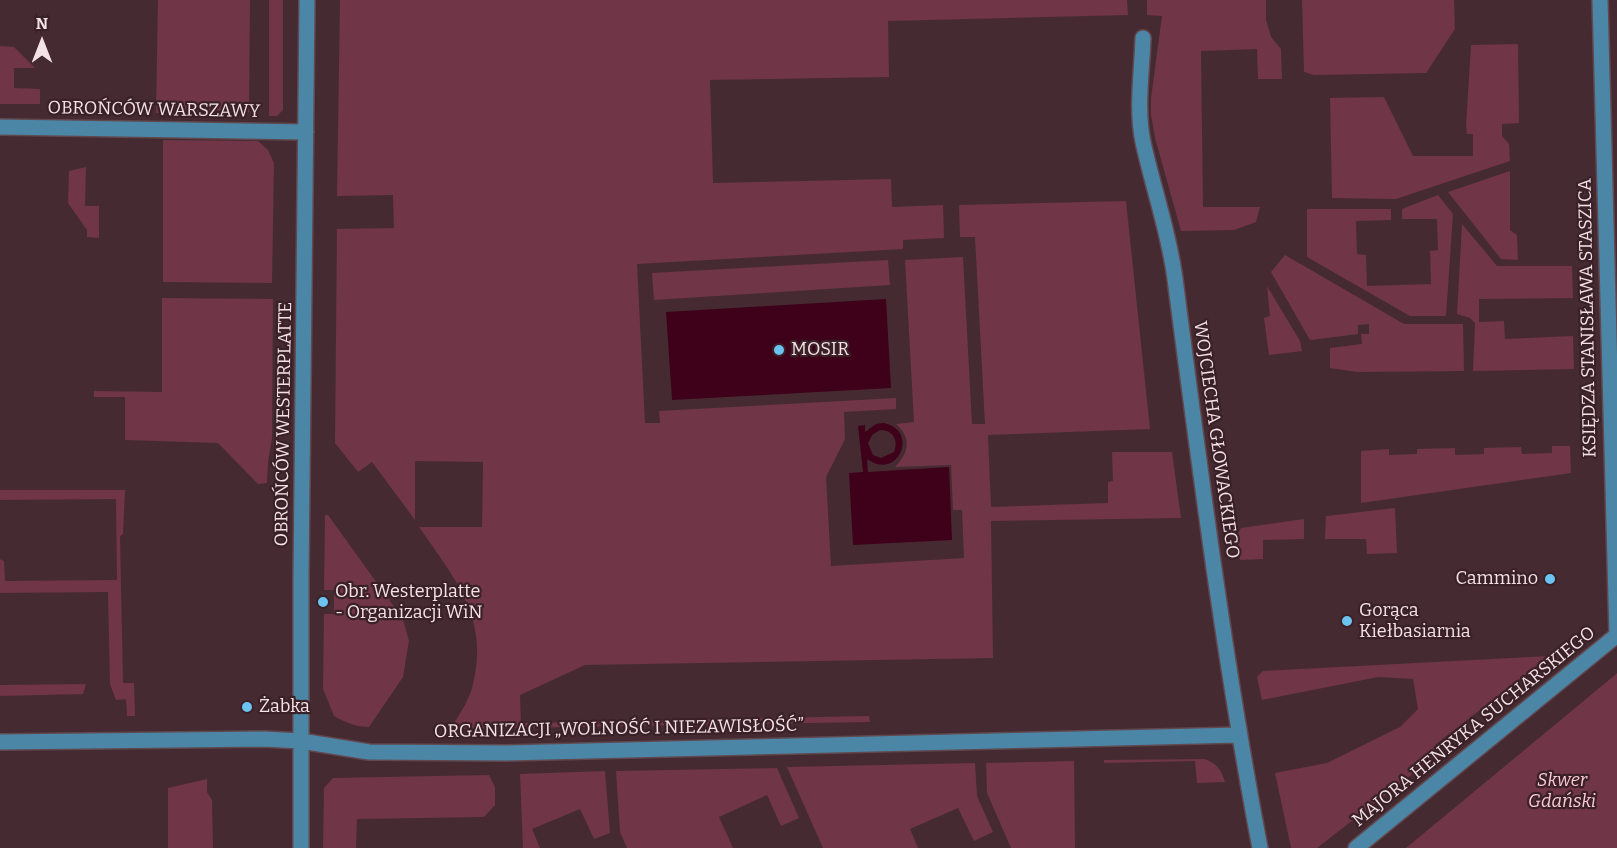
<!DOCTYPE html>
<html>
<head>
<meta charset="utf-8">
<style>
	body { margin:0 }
	#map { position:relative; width:1617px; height:848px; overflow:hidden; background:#452b31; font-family:Bitter,serif }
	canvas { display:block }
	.north { position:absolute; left:12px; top:12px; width:60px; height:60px; -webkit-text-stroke:4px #3a2127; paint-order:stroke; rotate:0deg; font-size:16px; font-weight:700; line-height:24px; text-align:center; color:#f4e2e6 }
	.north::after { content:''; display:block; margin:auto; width:21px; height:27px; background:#f4e2e6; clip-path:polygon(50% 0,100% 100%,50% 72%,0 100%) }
</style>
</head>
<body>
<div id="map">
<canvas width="1617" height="848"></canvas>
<div class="north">N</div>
</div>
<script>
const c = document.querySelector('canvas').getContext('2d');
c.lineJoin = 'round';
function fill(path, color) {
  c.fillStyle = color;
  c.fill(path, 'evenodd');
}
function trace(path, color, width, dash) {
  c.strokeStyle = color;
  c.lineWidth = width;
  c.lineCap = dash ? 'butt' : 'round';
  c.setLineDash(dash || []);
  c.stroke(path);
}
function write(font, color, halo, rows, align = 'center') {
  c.font = font + ' Bitter,serif';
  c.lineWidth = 4.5;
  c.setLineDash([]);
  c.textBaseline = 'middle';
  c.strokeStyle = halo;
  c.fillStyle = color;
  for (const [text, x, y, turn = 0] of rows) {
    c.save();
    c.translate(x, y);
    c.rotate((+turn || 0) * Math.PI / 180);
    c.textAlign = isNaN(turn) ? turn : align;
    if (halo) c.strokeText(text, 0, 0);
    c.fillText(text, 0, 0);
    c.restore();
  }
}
const green = new Path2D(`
	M158,0H250L249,112L156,113Z
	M269,0H283V110L277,116H269Z
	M340,0H1127L1128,15L888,21L889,77L710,80L713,183L891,179L892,207L943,205L944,238L903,240V249L637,264L645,423H660L659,411L896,398V409L844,412L845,439L826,477L831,566L964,558L962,510H953L951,465L895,467C909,453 912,438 896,424L914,422L905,260L963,257L972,424H985L975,237H960L959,205L1126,201L1150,429L988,435L991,507L1108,503V482L1113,481L1112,452H1172L1181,518L991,521L993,658L585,665L520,695L521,723L869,716L870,722L451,729C458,716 468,702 472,688C491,620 455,579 419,527H482L483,462L415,461V520L372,462L358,472L335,443L337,229L394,228L393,195L337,196Z
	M1147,0H1266V20L1271,37L1281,49L1282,79H1258L1257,49L1201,51L1203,207H1260L1256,222L1234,230L1181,231L1155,138L1151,115V98L1162,16L1147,15Z
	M1302,0H1454L1455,29L1426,73L1314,75L1304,72Z
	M1518,44L1519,123L1502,124V136L1509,144L1510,161L1396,199L1332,198L1330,98L1384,97L1413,156H1473V134H1467L1466,125L1471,45Z
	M0,46L14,47L35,68H14V88L40,89V104H0Z
	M163,140L258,141L268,150L274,163L272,283L163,282Z
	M86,167L85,206H99V238L87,237V230L68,203L69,171Z
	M1510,171V230L1517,235L1518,260L1501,259L1448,192Z
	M1438,195L1453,214L1446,316H1410L1307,257V209H1391V220L1356,221L1357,254L1366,255L1367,286L1431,284L1430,251L1438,250L1437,219H1402V209Z
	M1462,224L1497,266H1572L1573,298L1479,299V322L1504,321L1505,339L1573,336L1574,369L1473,371L1475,323L1470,318L1457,314Z
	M1285,255L1404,324H1463L1464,371L1357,372L1330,368V348L1362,344L1361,334H1369V324L1358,325V334L1310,340L1271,272Z
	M888,260L890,285L654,300L652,273Z
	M1267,286L1300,341L1302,351L1269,355L1264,318L1270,316Z
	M162,298L273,299L272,438L268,462L267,483L258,484L218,443L125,440V397H94V391L162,392Z
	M1552,446H1570L1571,473L1361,503V451L1389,449V455L1417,454V449L1455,448V455L1484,454V448L1521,447L1522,454L1552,453Z
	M0,490H125L123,534L120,536L123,683H134L135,716H127L126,699L116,700L110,684L108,592L0,593V559L4,561L5,581L117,580L116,499L0,500Z
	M1395,508L1397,553L1367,554L1366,539H1325L1326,516Z
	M325,515H328L403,619L409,641L403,677L369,727C355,727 345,722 334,716L323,689L324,614H334V590H324Z
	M1304,519V539L1263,540V559L1240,560L1237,536L1241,528Z
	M1549,656L1435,745L1433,758L1317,848H1291L1275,773L1327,763L1400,727L1418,709L1413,679L1378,677L1262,700L1257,677L1263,671Z
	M1617,673V848H1406L1615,675Z
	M86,684L83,694L0,696V685Z
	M1205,759C1217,764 1221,769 1225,782L1197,783L1195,761L1104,763V760Z
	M1074,761L1075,848H1011L987,793L986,763Z
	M975,763L977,796L993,832L974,841L958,808L910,829L918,848H823L787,767Z
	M777,768L799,818L781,826L767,795L719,817L733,848H627L620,832L616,771Z
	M605,771L610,833L594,839L580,809L532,829L540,848H523L520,774Z
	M489,775L495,787V805L484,817L357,819L356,848H323L324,788L333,778Z
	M207,779V792L212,800L213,848H168V788Z`);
const water = new Path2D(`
	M886,299L891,388L672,400L666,312Z
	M883,423C920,429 899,482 867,459L868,472L949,467L952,540L853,545L849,473L863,472L858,426L865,425V432L876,424ZM880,430C893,430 899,440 894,452L881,458L873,455L868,443L872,435Z`);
const minor = new Path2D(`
	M1600,0L1617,636
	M1143,38C1142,71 1136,109 1143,142C1153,188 1169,232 1175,279C1200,469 1224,659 1260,848
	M0,127L306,132
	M0,742L264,739L301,741L369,752L506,753L1239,735
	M301,848V579L307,0
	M1356,848L1617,635`);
const markers = [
	[779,350,6,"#6cc3f2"],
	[1550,579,6,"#6cc3f2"],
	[323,602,6,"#6cc3f2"],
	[1347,621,6,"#6cc3f2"],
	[247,707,6,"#6cc3f2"]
];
const streetNames = [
	["OBROŃCÓW WARSZAWY",154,110,1],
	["KSIĘDZA STANISŁAWA STASZICA",1588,318,-91],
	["OBROŃCÓW WESTERPLATTE",284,424,-89],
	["WOJCIECHA GŁOWACKIEGO",1216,440,82],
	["MAJORA HENRYKA SUCHARSKIEGO",1474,727,-39],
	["ORGANIZACJI „WOLNOŚĆ I NIEZAWISŁOŚĆ”",619,729,-1]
];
const poiNames = [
	["MOSIR",791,350],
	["Cammino",1538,579,"right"],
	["Obr. Westerplatte",335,592],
	["- Organizacji WiN",335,613],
	["Gorąca",1359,611],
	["Kiełbasiarnia",1359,632],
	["Żabka",259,707]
];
const parkNames = [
	["Skwer",1562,781],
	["Gdański",1562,802]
];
fill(green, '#703546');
fill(water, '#3f0019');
trace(minor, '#61484e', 18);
trace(minor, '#4b86a7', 15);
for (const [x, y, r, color] of markers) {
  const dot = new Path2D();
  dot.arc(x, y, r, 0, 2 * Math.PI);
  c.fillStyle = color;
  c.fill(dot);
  trace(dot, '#3a2127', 2);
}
write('18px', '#f4e2e6', '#3a2127', streetNames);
write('18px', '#f4e2e6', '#3a2127', poiNames, 'left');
write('italic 18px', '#fdcad5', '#3a2127', parkNames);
</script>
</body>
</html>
